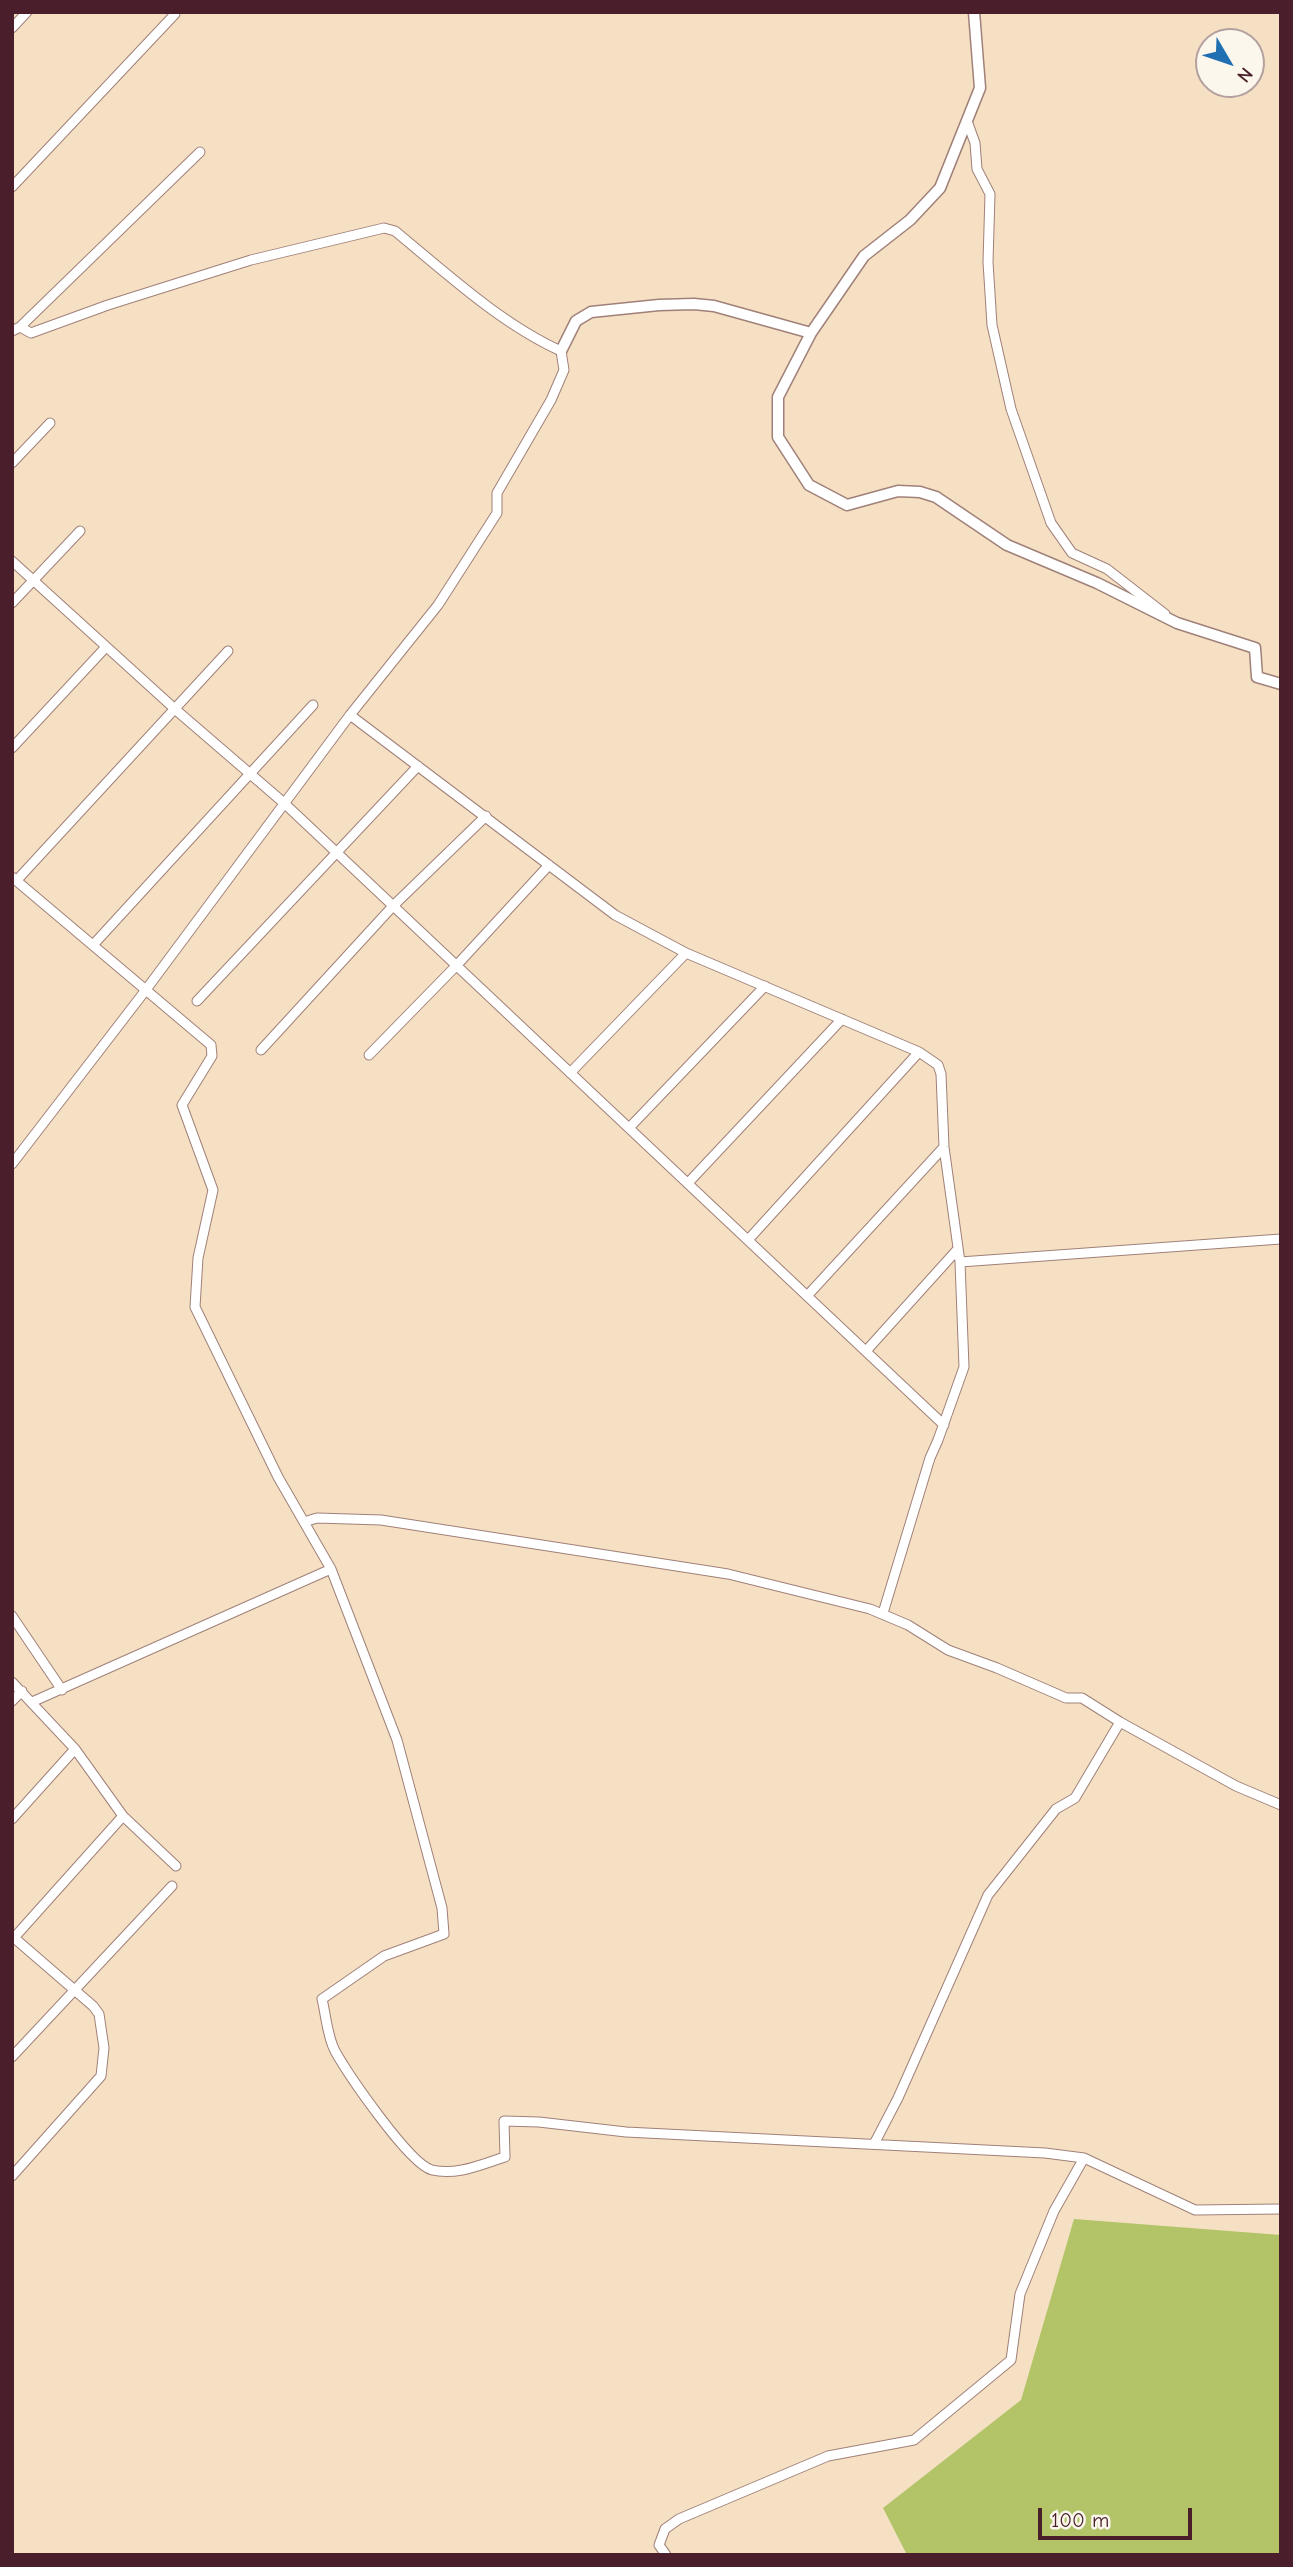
<!DOCTYPE html>
<html>
<head>
<meta charset="utf-8">
<style>
	body { margin:0 }
	#map { position:relative; width:1293px; height:2567px; overflow:hidden; background:#f5e0c4; font-family:"Comic Neue",sans-serif }
	canvas { display:block }
	.frame { position:absolute; inset:0; border:14px solid #4a1f2b; pointer-events:none }
	.north { position:absolute; left:1195px; top:28px; width:70px; height:70px; box-sizing:border-box; background:#fbf7ec; border:2px solid #b4a19f; border-radius:50%; rotate:129deg; font-size:19px; font-weight:700; line-height:28px; text-align:center; color:#4a1f2b }
	.north::after { content:''; display:block; margin:auto; width:24px; height:32px; background:#1f6fb2; clip-path:polygon(50% 0,100% 100%,50% 72%,0 100%) }
	.scale { position:absolute; left:1038px; top:2508px; width:154px; height:32px; box-sizing:border-box; border:4px solid #4a1f2b; border-top:0; padding-left:9px; font-size:21px; line-height:24px; white-space:nowrap; color:#4a1f2b; -webkit-text-stroke:5px #fbf7ec; paint-order:stroke }
</style>
</head>
<body>
<div id="map">
<canvas width="1293" height="2567"></canvas>
<div class="frame"></div>
<div class="north">N</div>
<div class="scale">100 m</div>
</div>
<script>
const c = document.querySelector('canvas').getContext('2d');
c.lineJoin = 'round';
function fill(path, color) {
  c.fillStyle = color;
  c.fill(path, 'evenodd');
}
function trace(path, color, width, dash) {
  c.strokeStyle = color;
  c.lineWidth = width;
  c.lineCap = dash ? 'butt' : 'round';
  c.setLineDash(dash || []);
  c.stroke(path);
}
const green = new Path2D(`
	M1074,2219L1281,2235V2555H907L883,2508L1021,2400Z`);
const minor = new Path2D(`
	M12,28L27,12
	M967,121L975,143L977,169L990,194L988,262L992,325L1011,409L1051,523L1072,553L1107,569L1165,614
	M12,187L175,14
	M12,331L20,327L200,152
	M12,463L50,423
	M12,561L176,710L284,803L944,1425
	M12,603L80,531
	M350,715L615,915L686,953L919,1052L938,1065L941,1074L944,1147L960,1262L964,1367L938,1440L930,1458L883,1613
	M12,748L106,647
	M12,877L211,1045L212,1056L182,1105L213,1190L198,1258L195,1307L278,1477L331,1569L397,1740L442,1908L444,1934L384,1956L322,1999C326,2015 327,2036 335,2051C348,2074 409,2164 432,2170C457,2176 482,2164 505,2157L504,2121L539,2122L626,2132L1045,2153L1084,2158L1195,2210L1281,2209
	M17,880L228,651
	M93,945L313,705
	M197,1001L418,766
	M261,1050L393,906L486,816
	M369,1055L456,966L549,865
	M570,1073L686,953
	M629,1128L765,986
	M12,1164L145,991L350,715L438,605L497,513V493L551,400L564,370L561,351C501,324 446,273 395,231L384,228L251,260L108,305L31,333L20,327
	M688,1183L842,1019
	M748,1240L919,1052
	M960,1262L1281,1239
	M807,1296L944,1147
	M866,1351L957,1250
	M304,1522L317,1518L381,1520L728,1574L870,1609L908,1625L948,1650L997,1668L1066,1698H1082L1120,1722L1236,1786L1281,1805
	M12,1616L62,1690
	M12,1682L75,1749L123,1816L176,1866
	M12,1701L22,1691
	M32,1702L331,1569
	M12,1819L75,1749
	M12,1936L93,2006L99,2014L104,2048L101,2076L12,2176
	M12,1940L123,1816
	M12,2057L172,1886
	M874,2144L898,2098L988,1895L1056,1809L1075,1798L1120,1722
	M666,2555L659,2545L665,2529L679,2519L828,2456L914,2440L1011,2360L1020,2294L1054,2211L1084,2158`);
const tertiary = new Path2D(`
	M811,333L778,397V437L809,485L847,505L898,491L920,492L936,497L1007,545L1097,583L1177,623L1255,648L1257,677L1281,684
	M561,351L576,321L591,312L659,305L694,304L714,306L811,333L864,256L910,220L940,188L980,88L974,12`);
fill(green, '#b3c468');
trace(minor, '#a08078', 11);
trace(tertiary, '#a08078', 13);
trace(minor, '#fff', 9);
trace(tertiary, '#fff', 10);
</script>
</body>
</html>
